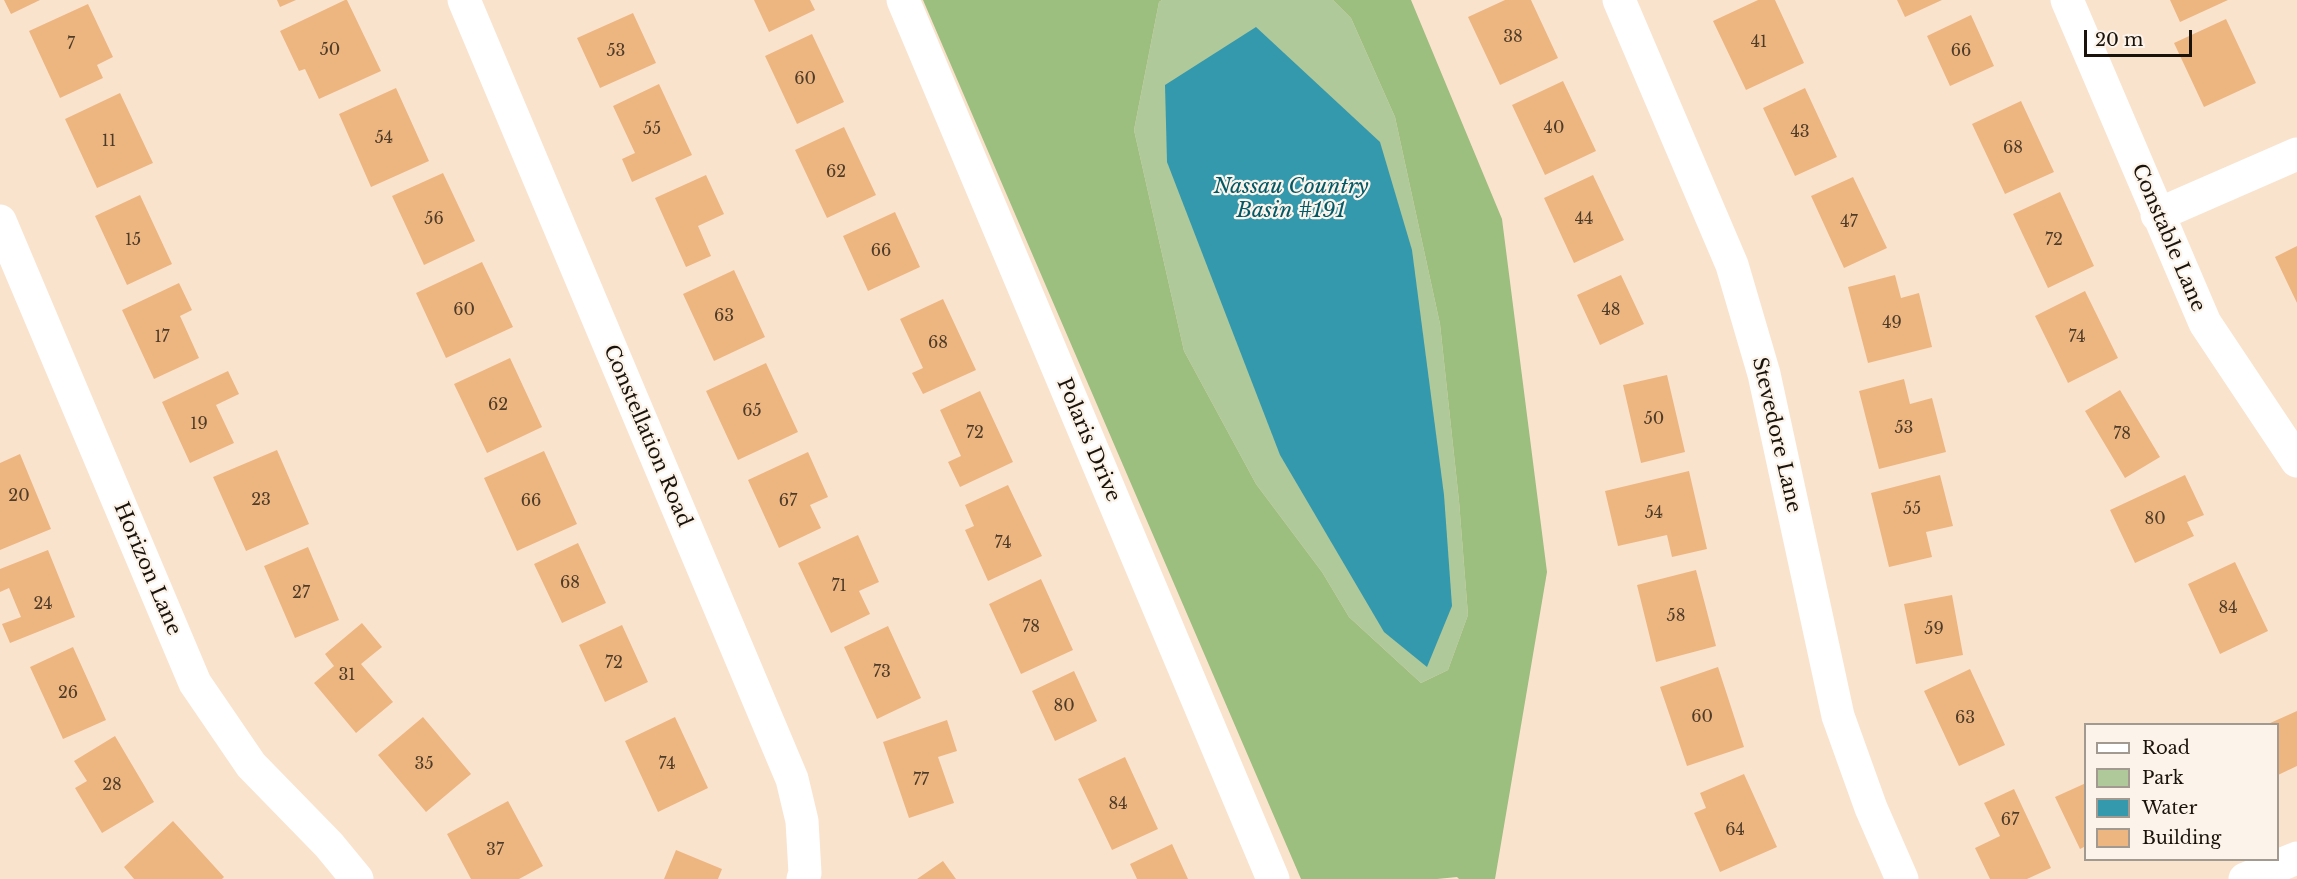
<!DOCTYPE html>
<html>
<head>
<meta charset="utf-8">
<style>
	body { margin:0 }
	#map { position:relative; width:2297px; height:879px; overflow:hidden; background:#fae3cd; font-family:"Libre Baskerville",serif }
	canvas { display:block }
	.legend { position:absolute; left:2084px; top:723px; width:195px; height:138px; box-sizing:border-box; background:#fcf3ea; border:2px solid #a29991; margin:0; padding:8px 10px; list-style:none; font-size:18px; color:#1a130b }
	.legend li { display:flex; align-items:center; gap:12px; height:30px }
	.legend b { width:30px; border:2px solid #a29991 }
	.scale { position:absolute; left:2084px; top:30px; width:108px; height:27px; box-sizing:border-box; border:3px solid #1a130b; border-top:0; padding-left:8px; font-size:18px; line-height:21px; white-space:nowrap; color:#1a130b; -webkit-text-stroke:4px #fcf3ea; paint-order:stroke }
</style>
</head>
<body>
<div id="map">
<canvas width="2297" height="879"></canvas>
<ul class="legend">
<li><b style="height:8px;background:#fff"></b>Road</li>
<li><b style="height:16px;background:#b0c99b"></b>Park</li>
<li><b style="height:16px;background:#3499ac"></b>Water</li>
<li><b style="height:16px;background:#edb681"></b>Building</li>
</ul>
<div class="scale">20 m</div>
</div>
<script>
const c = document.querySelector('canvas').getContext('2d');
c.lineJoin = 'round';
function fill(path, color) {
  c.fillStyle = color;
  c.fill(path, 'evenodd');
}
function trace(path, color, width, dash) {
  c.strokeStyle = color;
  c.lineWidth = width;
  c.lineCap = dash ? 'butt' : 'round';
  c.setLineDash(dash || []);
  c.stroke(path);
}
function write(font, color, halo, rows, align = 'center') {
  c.font = font + ' "Libre Baskerville",serif';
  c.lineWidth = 4.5;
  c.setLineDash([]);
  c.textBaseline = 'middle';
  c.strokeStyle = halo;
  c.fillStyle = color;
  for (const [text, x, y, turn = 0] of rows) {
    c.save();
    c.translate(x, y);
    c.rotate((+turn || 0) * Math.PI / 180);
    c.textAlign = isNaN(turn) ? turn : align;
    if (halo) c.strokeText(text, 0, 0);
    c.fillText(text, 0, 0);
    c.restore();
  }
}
const green = new Path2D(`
	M1162,0H1333L1351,18L1395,117L1440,324L1459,501L1468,615L1448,670L1421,683L1349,617L1322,572L1256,484L1184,351L1134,130L1159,2Z`);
const forest = new Path2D(`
	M923,0H1162L1159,2L1134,130L1184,351L1256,484L1322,572L1349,617L1421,683L1448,670L1468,615L1459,501L1440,324L1395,117L1351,18L1333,0H1411L1502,219L1547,572L1495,879H1459L1457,877L1437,879H1301Z`);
const water = new Path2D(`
	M1256,27L1380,142L1412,250L1444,495L1452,606L1427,667L1384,632L1280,455L1167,162L1165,85Z`);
const building = new Path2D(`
	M4,0H40L11,14Z
	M277,0H296L280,7Z
	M345,0H347L381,71L319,99L305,69L299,71L280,31Z
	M754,0H810L815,10L769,32Z
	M1505,0H1531L1558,58L1500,85L1468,17Z
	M1758,0H1775L1804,63L1746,90L1713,21Z
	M1897,0H1942L1905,17Z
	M2170,0H2228L2180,22Z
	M88,4L113,57L97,65L103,78L60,98L29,31Z
	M633,13L656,63L600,88L577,38Z
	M1971,15L1994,66L1950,86L1927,36Z
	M2226,19L2256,83L2204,107L2174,43Z
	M812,34L844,102L797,124L765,56Z
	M1563,81L1596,151L1545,175L1512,105Z
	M659,84L692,155L632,182L622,159L635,153L613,106Z
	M396,88L429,161L371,187L339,114Z
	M1805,88L1837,157L1795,176L1763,108Z
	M120,93L153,163L97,188L65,119Z
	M2021,101L2054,172L2005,194L1972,124Z
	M844,127L876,195L827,218L795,150Z
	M443,173L475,241L424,265L392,196Z
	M706,175L724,214L698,226L711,256L686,267L655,198Z
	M1593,175L1624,240L1574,263L1544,198Z
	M1853,177L1887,248L1844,268L1811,196Z
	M2060,192L2094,266L2048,288L2013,214Z
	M140,195L172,264L127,285L95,216Z
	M895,212L920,267L868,291L843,236Z
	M2297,246V303L2275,257Z
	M482,262L513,327L446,358L416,293Z
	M734,270L765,337L714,361L683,294Z
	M1621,275L1644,324L1600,345L1577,295Z
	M1895,275L1901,298L1919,293L1932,347L1868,363L1848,287Z
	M179,283L192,310L180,316L199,358L154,379L122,310Z
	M2085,291L2118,358L2068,383L2035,316Z
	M943,299L976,370L923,394L912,373L923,368L900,319Z
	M510,358L542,427L487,453L454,384Z
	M766,363L798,432L738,460L706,391Z
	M228,371L239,394L216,405L234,443L190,463L162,402Z
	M1667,375L1685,452L1641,463L1623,385Z
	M1904,379L1910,404L1932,398L1946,452L1879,469L1859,391Z
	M2120,390L2160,457L2125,478L2085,411Z
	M980,391L1013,462L960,487L948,462L961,456L940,410Z
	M277,450L309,524L246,551L213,477Z
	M544,451L577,524L517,551L484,478Z
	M808,452L828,497L810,505L821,528L779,548L748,480Z
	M20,454L51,529L0,550V463Z
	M1689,471L1707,549L1672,557L1667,535L1618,546L1605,491Z
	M1940,475L1953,526L1926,532L1932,557L1889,567L1871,493Z
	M2185,475L2204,515L2187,522L2194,536L2135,563L2110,510Z
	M1008,485L1042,556L988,581L965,530L974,526L965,505Z
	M858,535L879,582L859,591L870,614L831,633L798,563Z
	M578,543L606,603L562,623L534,564Z
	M308,547L339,620L295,638L264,566Z
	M48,550L75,617L10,643L2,624L21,617L9,588L0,592V569Z
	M2235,562L2268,631L2220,654L2188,584Z
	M1696,570L1716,646L1656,662L1637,585Z
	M1041,579L1073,650L1021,674L989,604Z
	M1952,595L1963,655L1916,664L1904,604Z
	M362,623L382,647L361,664L393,702L356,733L314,683L334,666L325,654Z
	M622,625L648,682L605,702L579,645Z
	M888,626L921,698L877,719L844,647Z
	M73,647L106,720L63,739L30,667Z
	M1718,667L1744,747L1687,766L1660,687Z
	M1970,669L2005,745L1959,766L1924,691Z
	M1074,671L1097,721L1055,741L1032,691Z
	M2297,711V766L2278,775V724H2268Z
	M423,717L471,774L426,812L378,755Z
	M675,717L708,788L658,812L625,741Z
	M947,720L957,751L938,757L954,803L909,818L883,742Z
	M115,736L154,802L102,833L75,788L87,781L74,761Z
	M1125,757L1158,829L1112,850L1078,779Z
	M1744,774L1777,847L1720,872L1694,813L1706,808L1700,793Z
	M2086,783V846L2080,849L2055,797Z
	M2014,789L2051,868L2027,879H1990L1975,848L2000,836L1984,803Z
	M508,801L543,866L519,879H471L447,834Z
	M173,821L224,877L222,879H134L124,867Z
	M1172,844L1188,879H1137L1130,864Z
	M676,850L722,869L718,879H664Z
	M943,861L956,879H917Z`);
const minor = new Path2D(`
	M464,0L792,779L802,821L805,873L803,879
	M903,0L1273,879
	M1619,0L1732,265L1764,374L1838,716L1871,808L1902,879
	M2067,0L2205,323L2297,461
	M2157,215L2297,154
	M0,221L195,683L251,765L329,845L357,879
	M2245,879L2297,858`);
const numberNames = [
	["38",1513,37],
	["41",1759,42],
	["7",71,44],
	["50",330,50],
	["53",616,51],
	["66",1961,51],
	["60",805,79],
	["40",1554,128],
	["55",652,129],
	["43",1800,132],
	["54",384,138],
	["11",109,141],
	["68",2013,148],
	["62",836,172],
	["56",434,219],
	["44",1584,219],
	["47",1849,222],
	["15",133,240],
	["72",2054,240],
	["66",881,251],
	["60",464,310],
	["48",1611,310],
	["63",724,316],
	["49",1892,323],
	["17",162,337],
	["74",2077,337],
	["68",938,343],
	["62",498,405],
	["65",752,411],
	["50",1654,419],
	["19",199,424],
	["53",1904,428],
	["72",975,433],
	["78",2122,434],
	["20",19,496],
	["23",261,500],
	["66",531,501],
	["67",788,501],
	["55",1912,509],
	["54",1654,513],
	["80",2155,519],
	["74",1003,543],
	["68",570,583],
	["71",839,586],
	["27",301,593],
	["24",43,604],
	["84",2228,608],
	["58",1676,616],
	["78",1031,627],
	["59",1934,629],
	["72",614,663],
	["73",882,672],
	["31",347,675],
	["26",68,693],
	["80",1064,706],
	["60",1702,717],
	["63",1965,718],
	["35",424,764],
	["74",667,764],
	["77",921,780],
	["28",112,785],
	["84",1118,804],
	["67",2010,820],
	["64",1735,830],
	["37",495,850]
];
const streetNames = [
	["Constable Lane",2168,238,67],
	["Stevedore Lane",1776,435,77],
	["Constellation Road",647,436,67],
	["Polaris Drive",1088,440,67],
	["Horizon Lane",147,569,67]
];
const waterNames = [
	["Nassau Country",1291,187],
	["Basin #191",1291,211]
];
fill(green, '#b0c99b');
fill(forest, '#9cbe7f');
fill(water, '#3499ac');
fill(building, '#edb681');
trace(minor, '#fff', 33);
write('16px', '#4f3c28', null, numberNames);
write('20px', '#1a130b', '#fcf3ea', streetNames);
write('italic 21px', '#005967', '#fcf3ea', waterNames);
</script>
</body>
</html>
